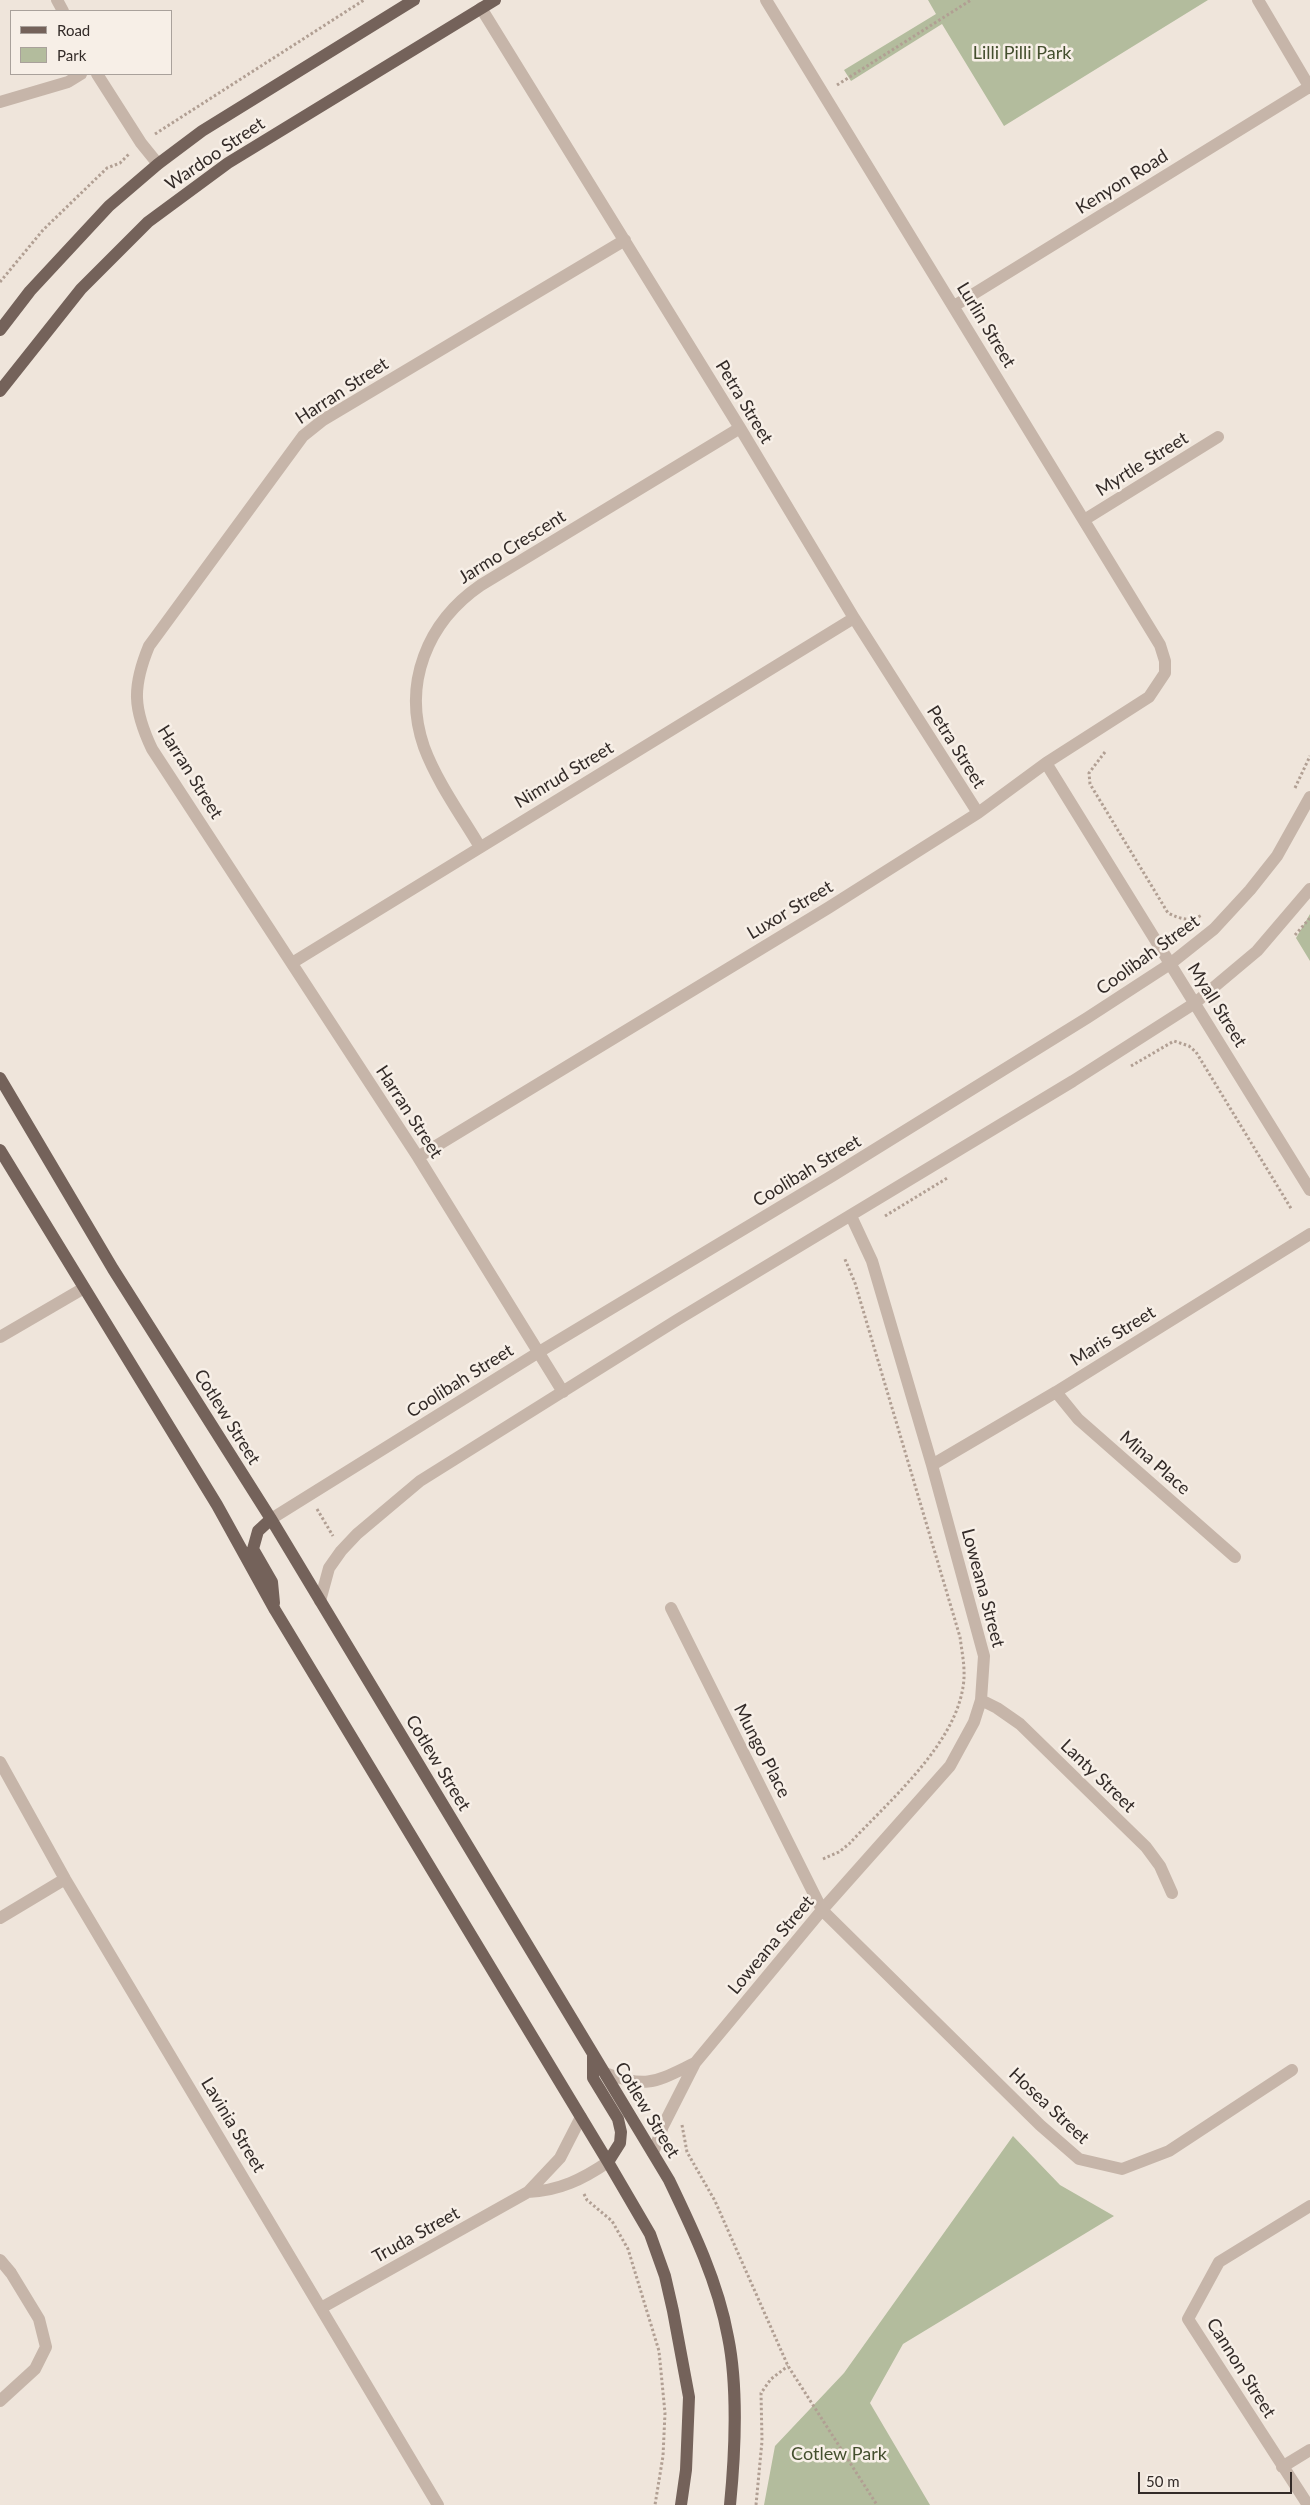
<!DOCTYPE html>
<html>
<head>
<meta charset="utf-8">
<style>
	body { margin:0 }
	#map { position:relative; width:1310px; height:2505px; overflow:hidden; background:#efe5db; font-family:Lato,sans-serif }
	canvas { display:block }
	.legend { position:absolute; left:10px; top:10px; width:162px; height:65px; box-sizing:border-box; background:#f7efe7; border:1px solid #a9a19b; margin:0; padding:6px 9px; list-style:none; font-size:15px; color:#332b28 }
	.legend li { display:flex; align-items:center; gap:10px; height:25px }
	.legend b { width:25px; border:1px solid #a9a19b }
	.scale { position:absolute; left:1138px; top:2472px; width:154px; height:22px; box-sizing:border-box; border:2px solid #332b28; border-top:0; padding-left:6px; font-size:15px; line-height:18px; white-space:nowrap; color:#332b28; -webkit-text-stroke:4px #f7efe7; paint-order:stroke }
</style>
</head>
<body>
<div id="map">
<canvas width="1310" height="2505"></canvas>
<ul class="legend">
<li><b style="height:6px;background:#74625a"></b>Road</li>
<li><b style="height:14px;background:#b3bc9d"></b>Park</li>
</ul>
<div class="scale">50 m</div>
</div>
<script>
const c = document.querySelector('canvas').getContext('2d');
c.lineJoin = 'round';
function fill(path, color) {
  c.fillStyle = color;
  c.fill(path, 'evenodd');
}
function trace(path, color, width, dash) {
  c.strokeStyle = color;
  c.lineWidth = width;
  c.lineCap = dash ? 'butt' : 'round';
  c.setLineDash(dash || []);
  c.stroke(path);
}
function write(font, color, halo, rows, align = 'center') {
  c.font = font + ' Lato,sans-serif';
  c.lineWidth = 5;
  c.setLineDash([]);
  c.textBaseline = 'middle';
  c.strokeStyle = halo;
  c.fillStyle = color;
  for (const [text, x, y, turn = 0] of rows) {
    c.save();
    c.translate(x, y);
    c.rotate((+turn || 0) * Math.PI / 180);
    c.textAlign = isNaN(turn) ? turn : align;
    if (halo) c.strokeText(text, 0, 0);
    c.fillText(text, 0, 0);
    c.restore();
  }
}
const green = new Path2D(`
	M928,0H1208L1004,126L942,24L851,81L844,70L936,14Z
	M1310,914V961L1296,938Z
	M1013,2136L1060,2185L1114,2216L903,2344L870,2403L930,2505H764L775,2446L844,2373Z`);
const path = new Path2D(`
	M837,85L971,0
	M155,134L364,0
	M0,282L43,230L107,168L120,163L130,153
	M1105,752L1089,773L1090,784L1168,913C1180,919 1190,922 1202,915
	M1295,788L1310,756
	M1295,935L1310,918
	M1131,1066L1174,1041L1189,1046L1196,1052L1292,1210
	M885,1216L949,1177
	M317,1509L333,1536
	M823,1859L839,1852L849,1844C888,1802 954,1746 963,1687C966,1670 962,1653 960,1637L855,1283L844,1257
	M682,2125L687,2152L715,2201L788,2366L877,2505
	M584,2194L587,2200L612,2221L628,2249L659,2351L665,2413L663,2456L655,2505
	M756,2505L762,2441L761,2393L771,2379L788,2366`);
const minor = new Path2D(`
	M57,0L63,11
	M1258,0L1310,88
	M481,8L740,428L854,618L978,813
	M97,74L141,143L158,164
	M0,102L68,82L81,74
	M954,306L1309,87
	M1084,520L1218,437
	M1046,763L1310,1190
	M480,847C461,815 437,782 424,747C402,684 427,622 481,585L740,428
	M292,963L854,618
	M418,1157L828,908L978,813L1046,763L1149,697L1165,673V661L1160,645L766,0
	M0,1337L84,1288
	M563,1392L418,1157L152,749C133,709 132,687 149,646L303,436L323,420L625,240
	M1056,1392L1078,1419L1235,1557
	M932,1465L1056,1392L1310,1234
	M271,1519L539,1352L832,1176L1087,1018L1170,964L1214,929L1250,890L1277,856L1310,797
	M320,1601L329,1568L341,1551L357,1534L420,1481L677,1320L1073,1081L1195,1003L1257,951L1310,889
	M671,1608L822,1910L1040,2125L1079,2159L1122,2169L1169,2151L1292,2070
	M981,1700L997,1708L1020,1724L1146,1847L1160,1866L1172,1893
	M0,1762L65,1879L438,2505
	M0,1918L65,1879
	M605,2073C648,2089 655,2082 695,2063
	M653,2153L663,2126L695,2063L822,1910L950,1766L974,1722L981,1700L984,1656L932,1465L872,1261L851,1216
	M528,2192C559,2191 583,2179 608,2162
	M0,2260L11,2273L39,2319L46,2347L35,2369L0,2401
	M321,2308L528,2192L560,2158L581,2117
	M1282,2467L1310,2450
	M1308,2505L1188,2319L1219,2262L1310,2206`);
const major = new Path2D(`
	M0,330L30,291L109,206L158,164L202,131L414,0
	M0,391L81,289L148,222L228,163L495,0
	M0,1078L113,1269L271,1519L669,2180C693,2230 718,2282 728,2337C738,2386 735,2455 730,2505
	M0,1150L217,1505L275,1610L608,2162L650,2234L665,2276L673,2311L689,2397L686,2470L681,2505
	M271,1519L258,1531L253,1549L272,1582L274,1603
	M593,2056V2078L618,2119L621,2132L620,2143L608,2162`);
const parkNames = [
	["Lilli Pilli Park",1022,53],
	["Cotlew Park",839,2454]
];
const streetNames = [
	["Wardoo Street",215,154,-34],
	["Kenyon Road",1122,182,-32],
	["Lurlin Street",986,325,59],
	["Harran Street",342,391,-33],
	["Petra Street",744,402,59],
	["Myrtle Street",1142,464,-32],
	["Jarmo Crescent",512,547,-32],
	["Petra Street",956,747,58],
	["Harran Street",190,772,58],
	["Nimrud Street",564,775,-31],
	["Luxor Street",790,910,-31],
	["Coolibah Street",1148,955,-36],
	["Myall Street",1217,1005,58],
	["Harran Street",409,1112,57],
	["Coolibah Street",807,1171,-31],
	["Maris Street",1113,1336,-32],
	["Coolibah Street",460,1381,-32],
	["Cotlew Street",227,1417,58],
	["Mina Place",1155,1463,41],
	["Loweana Street",983,1588,75],
	["Mungo Place",762,1751,63],
	["Cotlew Street",438,1763,59],
	["Lanty Street",1098,1776,44],
	["Loweana Street",771,1945,-50],
	["Hosea Street",1049,2106,43],
	["Cotlew Street",647,2110,59],
	["Lavinia Street",233,2125,59],
	["Truda Street",416,2235,-29],
	["Cannon Street",1241,2368,58]
];
fill(green, '#b3bc9d');
trace(path, '#b19f93', 3, [2.5, 2.5]);
trace(minor, '#c6b5a9', 12);
trace(major, '#74625a', 12);
write('18px', '#444f2e', '#f7efe7', parkNames);
write('18px', '#332b28', '#f7efe7', streetNames);
</script>
</body>
</html>
